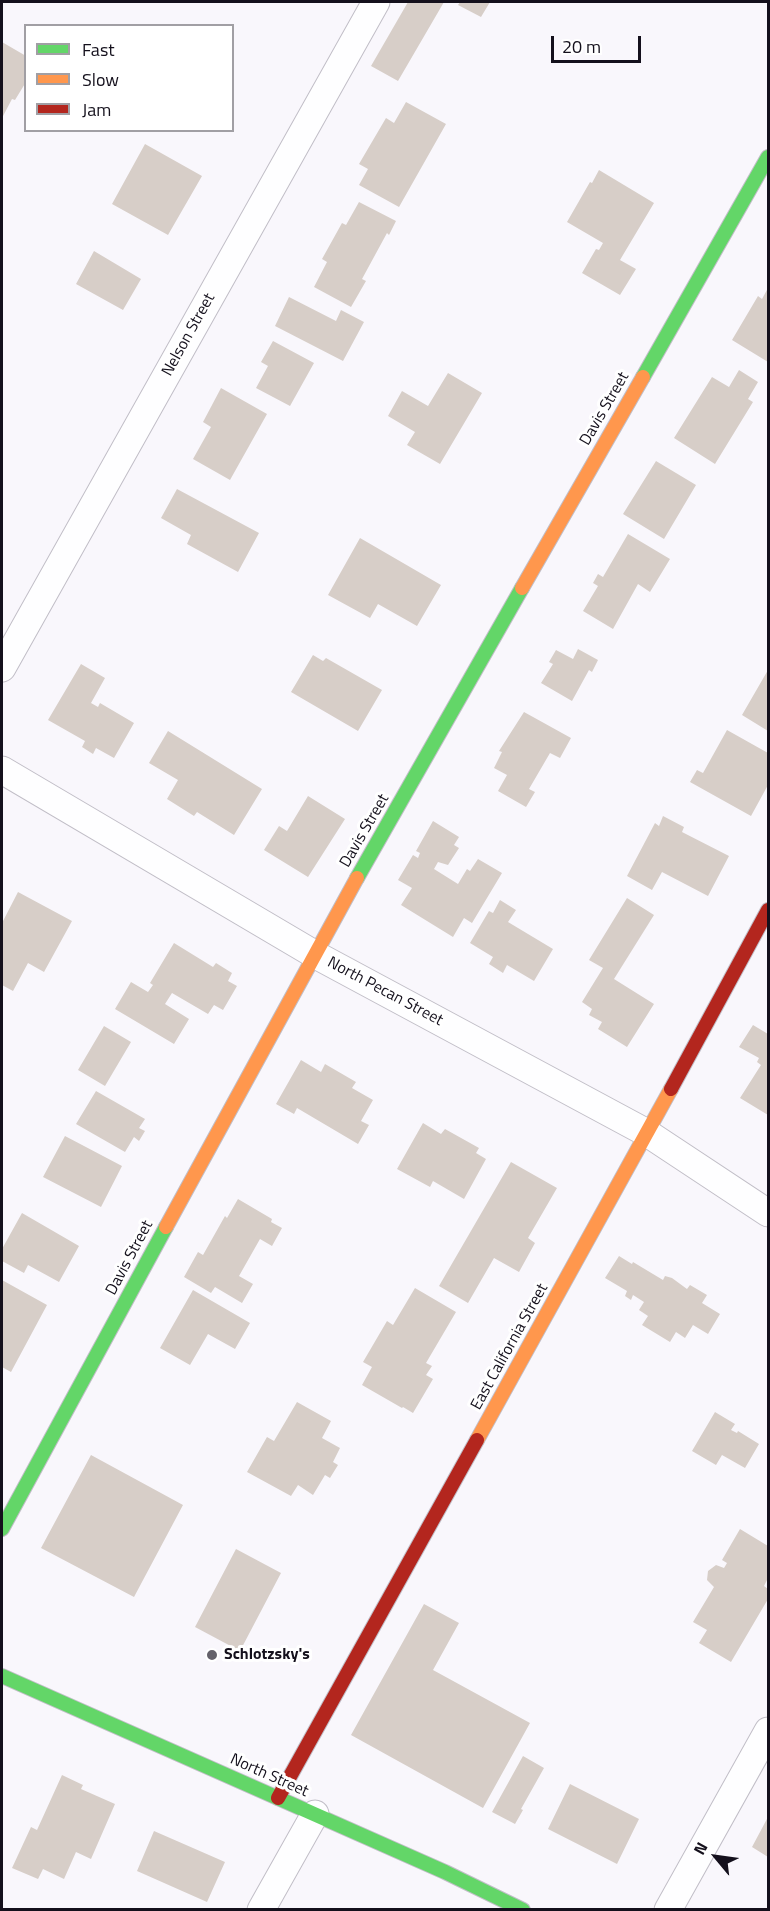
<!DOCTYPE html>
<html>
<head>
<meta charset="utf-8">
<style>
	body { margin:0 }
	#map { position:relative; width:770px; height:1911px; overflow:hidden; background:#f9f7fc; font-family:"Titillium Web",sans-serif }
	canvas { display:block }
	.frame { position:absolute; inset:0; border:3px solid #14101c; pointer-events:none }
	.legend { position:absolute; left:24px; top:24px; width:210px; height:108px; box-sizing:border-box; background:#fff; border:2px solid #a19fa4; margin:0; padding:8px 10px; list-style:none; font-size:18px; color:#14101c }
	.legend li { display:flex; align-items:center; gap:12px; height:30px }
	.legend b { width:30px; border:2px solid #a19fa4 }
	.north { position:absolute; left:686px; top:1827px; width:60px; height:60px; -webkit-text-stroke:4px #fff; paint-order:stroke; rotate:299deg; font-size:16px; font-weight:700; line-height:24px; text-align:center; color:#14101c }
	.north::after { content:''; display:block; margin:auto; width:21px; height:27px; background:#14101c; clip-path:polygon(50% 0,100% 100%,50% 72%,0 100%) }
	.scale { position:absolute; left:551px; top:36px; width:90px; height:27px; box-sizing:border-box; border:3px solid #14101c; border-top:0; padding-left:8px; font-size:18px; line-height:21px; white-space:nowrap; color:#14101c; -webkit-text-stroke:4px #fff; paint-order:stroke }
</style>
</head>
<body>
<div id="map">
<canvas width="770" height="1911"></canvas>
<div class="frame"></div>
<ul class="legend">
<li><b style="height:8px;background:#63d668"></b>Fast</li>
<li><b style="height:8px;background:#ff974d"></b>Slow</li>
<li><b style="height:8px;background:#b3261e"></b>Jam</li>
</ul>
<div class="north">N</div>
<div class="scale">20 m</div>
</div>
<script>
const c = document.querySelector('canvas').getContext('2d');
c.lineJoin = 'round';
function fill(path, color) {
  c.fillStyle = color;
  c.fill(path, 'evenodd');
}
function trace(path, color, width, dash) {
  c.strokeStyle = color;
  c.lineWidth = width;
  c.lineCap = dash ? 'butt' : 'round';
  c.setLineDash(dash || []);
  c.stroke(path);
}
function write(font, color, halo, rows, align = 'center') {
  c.font = font + ' "Titillium Web",sans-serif';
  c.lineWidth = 6;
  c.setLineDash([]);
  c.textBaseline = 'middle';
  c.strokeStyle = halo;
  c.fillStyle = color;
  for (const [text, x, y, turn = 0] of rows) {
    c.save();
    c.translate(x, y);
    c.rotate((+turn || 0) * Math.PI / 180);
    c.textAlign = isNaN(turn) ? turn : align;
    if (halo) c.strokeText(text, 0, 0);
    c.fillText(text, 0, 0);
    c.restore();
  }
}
const building = new Path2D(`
	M408,2H444L398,81L371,66Z
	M460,2H490L481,17L458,5Z
	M2,42L26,56V82L15,100L12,99L2,118Z
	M406,102L446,124L399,207L359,185L368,169L359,164L386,118L394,123Z
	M145,144L202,176L168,235L112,204Z
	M599,170L654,203L620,260L636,269L620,295L582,273L596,249L599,250L603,243L567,222L590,182L592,183Z
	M359,202L396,221L389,235L387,233L362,279L366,281L351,307L314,287L327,262L322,259L342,223L346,225Z
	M94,251L141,279L123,310L76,284Z
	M768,288V362L732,340L758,296L762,299Z
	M289,297L336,321L341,310L364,322L343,361L275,326Z
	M273,341L314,363L290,406L256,388L268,366L261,362Z
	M739,370L758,382L748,399L753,402L715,464L674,438L712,377L729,387Z
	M448,373L482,393L440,464L407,445L415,432L388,416L402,391L428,406Z
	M221,388L267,414L230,480L193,459L211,427L203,422Z
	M656,461L696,485L664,539L623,514Z
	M177,489L259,533L238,572L187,544L191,535L161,518Z
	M628,534L670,559L650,592L638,584L613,629L583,611L598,586L593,583L598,574L603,577Z
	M360,538L441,585L417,626L378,604L370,618L328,595Z
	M578,649L598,660L592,672L589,670L572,701L541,683L553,664L549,662L556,650L573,659Z
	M313,655L323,661L326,658L382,690L358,731L291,692Z
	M81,664L105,678L91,703L98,707L100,703L134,723L114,758L96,748L93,754L82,747L85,741L48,720Z
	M768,670V731L742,715Z
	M524,712L571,738L560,758L550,753L529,789L535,792L526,807L498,791L507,775L494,768L502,752L499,751Z
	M727,730L768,753V785L751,816L690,782L697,770L703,773Z
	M168,731L262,789L234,835L197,812L194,816L167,799L178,780L149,763Z
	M308,796L345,819L308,877L264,850L279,826L287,831Z
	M663,816L684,827L682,832L729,856L708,896L662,872L652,890L627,876L655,823L659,826Z
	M433,821L459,837L454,845L459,848L448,865L438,862L434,869L458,884L467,869L470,871L478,859L502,873L472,923L464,918L453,937L401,905L412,888L398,880L413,855L418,858L420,853L416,851Z
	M18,892L72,921L44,972L28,963L13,991L2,985V923Z
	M627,898L654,915L614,979L654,1004L627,1047L598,1029L602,1022L589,1015L592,1009L582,1002L603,968L589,960Z
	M500,900L516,910L508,922L553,949L534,981L507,965L503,973L489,964L493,957L470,943L489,911L493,913Z
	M174,943L213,967L216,963L232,973L228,981L237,986L223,1010L214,1005L208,1014L172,993L165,1004L189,1019L174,1044L115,1009L131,982L148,992L153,985L150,983Z
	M753,1025L768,1034V1115L740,1098L761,1065L757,1062L759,1058L739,1047Z
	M104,1026L131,1042L105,1086L78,1070Z
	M301,1060L321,1072L325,1064L356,1082L352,1088L373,1100L361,1121L369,1125L358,1144L297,1108L294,1114L276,1104Z
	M96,1091L145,1119L139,1128L145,1131L139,1141L134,1137L125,1152L76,1124Z
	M423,1123L441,1134L445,1129L479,1148L476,1153L486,1159L464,1199L433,1181L430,1187L397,1169Z
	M65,1136L122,1166L101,1207L43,1177Z
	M511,1162L557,1188L528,1238L535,1243L519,1272L494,1258L468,1303L439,1286Z
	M238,1199L272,1219L271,1222L282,1228L272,1246L260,1239L239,1276L253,1284L242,1303L215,1287L211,1293L184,1277L198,1252L203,1255L225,1216L227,1218Z
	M22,1213L79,1246L59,1282L28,1265L24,1273L2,1261V1249Z
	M619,1256L632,1264L633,1262L663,1280L665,1276L672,1278L687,1289L690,1285L707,1295L702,1303L720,1314L708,1334L693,1325L685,1338L676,1332L670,1342L642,1325L648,1316L639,1310L644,1302L633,1295L631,1300L625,1296L627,1291L605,1278Z
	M2,1280L47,1305L11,1372L2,1367Z
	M415,1288L456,1312L426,1363L432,1366L426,1375L433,1379L413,1413L403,1407L402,1408L362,1385L372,1367L363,1362L387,1321L393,1325Z
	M193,1290L250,1323L235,1349L208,1334L190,1365L160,1348Z
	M297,1402L331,1421L322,1438L340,1448L333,1462L338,1465L330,1478L325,1475L313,1495L298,1485L291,1496L247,1472L267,1437L274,1441Z
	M715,1412L735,1424L731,1430L737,1433L738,1431L759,1444L745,1468L722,1455L716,1465L692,1451Z
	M91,1455L183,1505L134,1597L41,1548Z
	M740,1529L768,1546L767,1569L768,1578L764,1586L768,1589V1599L731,1662L699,1643L707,1630L693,1622L714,1587L707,1580L708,1571L716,1565L724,1568L727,1563L722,1560Z
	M236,1549L281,1573L240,1651L195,1627Z
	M424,1604L459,1623L433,1670L530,1723L483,1808L351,1735Z
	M523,1756L544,1768L521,1809L523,1810L515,1824L492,1812Z
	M62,1775L83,1785L81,1789L115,1804L91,1859L76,1852L64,1879L43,1869L38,1879L12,1868L31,1827L37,1830Z
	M570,1784L639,1819L617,1864L548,1829Z
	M768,1817V1857L752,1847Z
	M154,1831L225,1862L207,1902L137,1871Z`);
const street = new Path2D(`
	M2,668L376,2
	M2,770L314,954L647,1133L768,1213
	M261,1910L315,1814
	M668,1910L768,1731`);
const fast = new Path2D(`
	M643,377L768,157
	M357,878L522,588
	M2,1529L166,1227
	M2,1676L445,1872L523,1910`);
const slow = new Path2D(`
	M522,588L643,377
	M166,1227L357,878
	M477,1440L671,1089`);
const jam = new Path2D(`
	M671,1089L768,910
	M278,1798L477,1440`);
const markers = [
	[212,1655,6,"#64616a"]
];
const streetNames = [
	["Nelson Street",189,335,-61],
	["Davis Street",605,409,-60],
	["Davis Street",365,831,-60],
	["North Pecan Street",385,992,28],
	["Davis Street",130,1258,-62],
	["East California Street",510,1347,-61],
	["North Street",269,1776,24]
];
const poiNames = [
	["Schlotzsky's",224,1655]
];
fill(building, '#d7cec8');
trace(street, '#c1bec7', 29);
trace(fast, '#c1bec7', 16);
trace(slow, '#c1bec7', 16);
trace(jam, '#c1bec7', 16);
trace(street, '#fefeff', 27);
trace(fast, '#63d668', 14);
trace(slow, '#ff974d', 14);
trace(jam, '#b3261e', 14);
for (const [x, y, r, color] of markers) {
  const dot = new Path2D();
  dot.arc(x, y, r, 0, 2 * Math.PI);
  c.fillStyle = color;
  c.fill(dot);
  trace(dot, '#fff', 2);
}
write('16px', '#14101c', '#fff', streetNames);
write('bold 16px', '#14101c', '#fff', poiNames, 'left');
</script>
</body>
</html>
